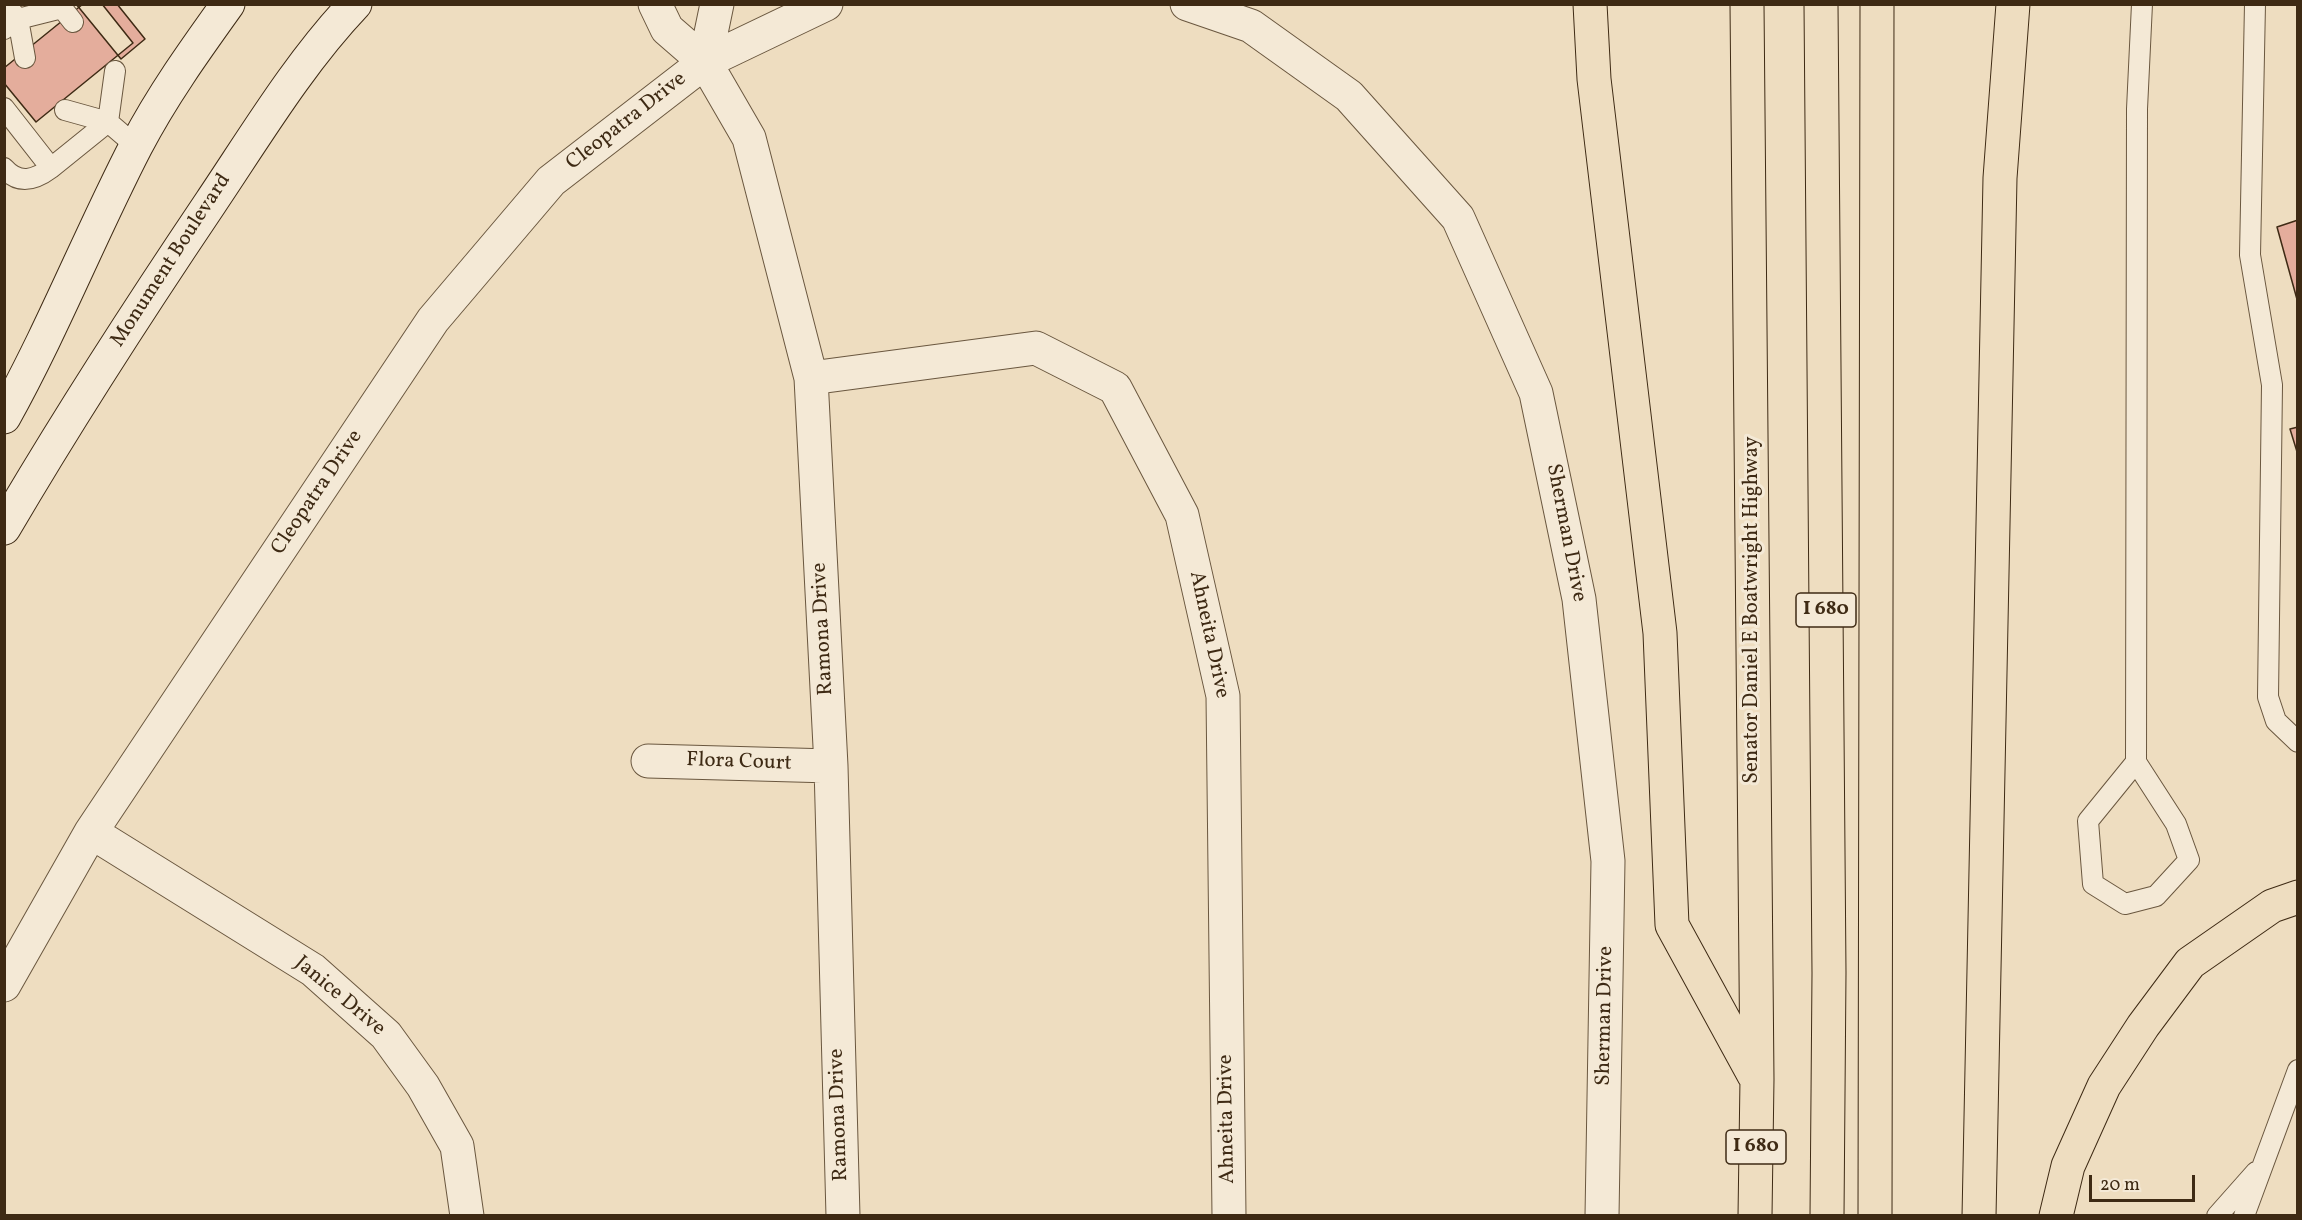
<!DOCTYPE html>
<html>
<head>
<meta charset="utf-8">
<style>
	body { margin:0 }
	#map { position:relative; width:2302px; height:1220px; overflow:hidden; background:#eeddc0; font-family:Vollkorn,serif }
	canvas { display:block }
	.frame { position:absolute; inset:0; border:6px solid #3e2a14; pointer-events:none }
	.scale { position:absolute; left:2089px; top:1175px; width:106px; height:27px; box-sizing:border-box; border:3px solid #3e2a14; border-top:0; padding-left:8px; font-size:18px; line-height:21px; white-space:nowrap; color:#3e2a14; -webkit-text-stroke:4px #f4e9d6; paint-order:stroke }
</style>
</head>
<body>
<div id="map">
<canvas width="2302" height="1220"></canvas>
<div class="frame"></div>
<div class="scale">20 m</div>
</div>
<script>
const c = document.querySelector('canvas').getContext('2d');
c.lineJoin = 'round';
function fill(path, color) {
  c.fillStyle = color;
  c.fill(path, 'evenodd');
}
function trace(path, color, width, dash) {
  c.strokeStyle = color;
  c.lineWidth = width;
  c.lineCap = dash ? 'butt' : 'round';
  c.setLineDash(dash || []);
  c.stroke(path);
}
function write(font, color, halo, rows, align = 'center') {
  c.font = font + ' Vollkorn,serif';
  c.lineWidth = 6;
  c.setLineDash([]);
  c.textBaseline = 'middle';
  c.strokeStyle = halo;
  c.fillStyle = color;
  for (const [text, x, y, turn = 0] of rows) {
    c.save();
    c.translate(x, y);
    c.rotate((+turn || 0) * Math.PI / 180);
    c.textAlign = isNaN(turn) ? turn : align;
    if (halo) c.strokeText(text, 0, 0);
    c.fillText(text, 0, 0);
    c.restore();
  }
}
const building = new Path2D(`
	M76,4H117L145,39L121,59Z
	M83,4H102L133,43L36,122L4,83V68Z
	M2298,220V303L2277,227Z
	M2298,427V455L2290,429Z`);
const service = new Path2D(`
	M2255,4L2250,255L2272,385L2268,697L2276,721L2298,742
	M4,29L18,19L5,4
	M25,58L18,19L62,8L73,22
	M4,108L51,168L108,122L136,146
	M65,110L108,122L115,71
	M4,168C19,185 35,180 51,168
	M2136,762L2088,821L2093,884L2125,904L2156,896L2189,860L2176,824L2136,762L2137,109L2142,4
	M2217,1216L2256,1172
	M2244,1216L2298,1070`);
const minor = new Path2D(`
	M655,4L667,29L705,62L749,138L811,378L831,766L843,1216
	M1187,4L1251,26L1349,96L1458,218L1536,393L1579,599L1608,861L1602,1216
	M705,62L717,4
	M811,378L1036,348L1115,388L1182,515L1223,696L1229,1216
	M648,761L831,766
	M91,832L313,970L386,1035L423,1086L457,1146L467,1216
	M4,985L91,832L433,320L551,181L705,62L826,4`);
const secondary = new Path2D(`
	M4,417C53,329 90,235 136,146C162,96 195,50 228,4
	M4,528C69,417 139,309 211,202C256,135 299,63 355,4`);
const motorway = new Path2D(`
	M1590,4L1594,79L1660,633L1672,925L1754,1075
	M1747,4L1757,1079L1755,1216
	M1821,4L1829,973L1827,1216
	M1875,1216L1877,4
	M1979,1216L2000,178L2013,4
	M2056,1216L2068,1166L2104,1086L2143,1026L2190,963L2272,906L2298,897`);
const shields = [
	[1826,610,60],
	[1756,1147,60]
];
const shieldNames = [
	["I 680",1826,610],
	["I 680",1756,1147]
];
const streetNames = [
	["Cleopatra Drive",627,122,-38],
	["Monument Boulevard",172,261,-57],
	["Cleopatra Drive",318,493,-56],
	["Sherman Drive",1565,533,79],
	["Senator Daniel E Boatwright Highway",1753,610,-90],
	["Ramona Drive",824,629,-93],
	["Ahneita Drive",1208,635,78],
	["Flora Court",739,763,2],
	["Janice Drive",339,997,40],
	["Sherman Drive",1606,1016,-89],
	["Ramona Drive",840,1115,-92],
	["Ahneita Drive",1228,1119,-91]
];
fill(building, '#e4ad9c');
trace(building, '#3e2a14', 1.5);
trace(service, '#6a573f', 22);
trace(minor, '#6a573f', 35);
trace(secondary, '#3e2a14', 35);
trace(motorway, '#3e2a14', 35);
trace(service, '#f4e9d6', 20);
trace(minor, '#f4e9d6', 33);
trace(secondary, '#f4e9d6', 33);
trace(motorway, '#eeddc0', 33);
for (const [x, y, w] of shields) {
  const box = new Path2D();
  box.roundRect(x - w / 2, y - 17, w, 34, 4.5);
  c.fillStyle = '#f4e9d6';
  c.fill(box);
  trace(box, '#3e2a14', 1.5);
}
write('bold 20px', '#3e2a14', null, shieldNames);
write('21px', '#3e2a14', '#f4e9d6', streetNames);
</script>
</body>
</html>
